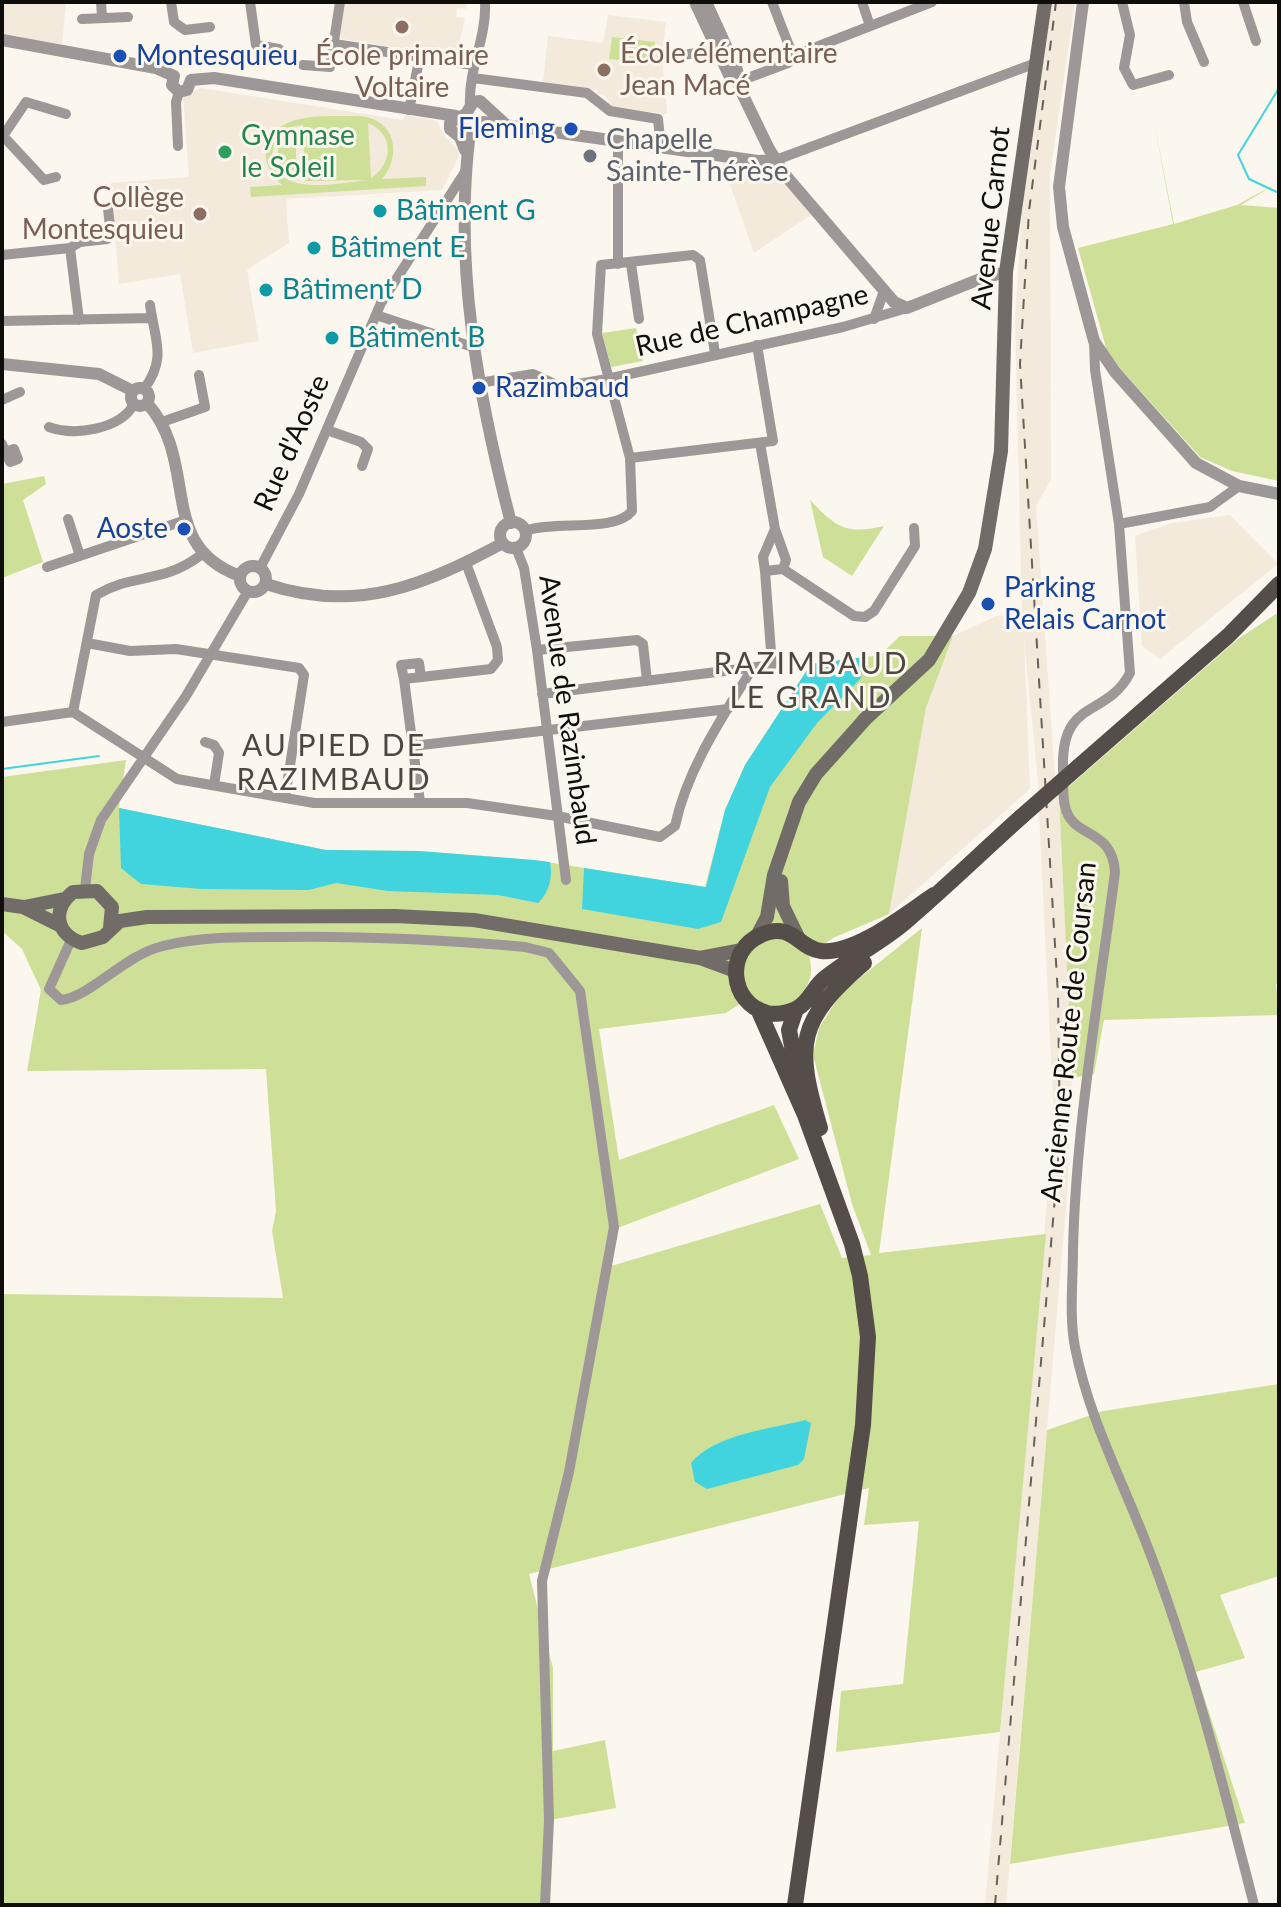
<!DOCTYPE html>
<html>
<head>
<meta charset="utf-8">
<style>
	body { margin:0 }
	#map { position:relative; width:1281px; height:1907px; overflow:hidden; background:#fbf6ee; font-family:Lato,sans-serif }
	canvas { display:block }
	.frame { position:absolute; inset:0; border:4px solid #100e0b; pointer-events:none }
</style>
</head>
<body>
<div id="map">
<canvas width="1281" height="1907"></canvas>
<div class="frame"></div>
</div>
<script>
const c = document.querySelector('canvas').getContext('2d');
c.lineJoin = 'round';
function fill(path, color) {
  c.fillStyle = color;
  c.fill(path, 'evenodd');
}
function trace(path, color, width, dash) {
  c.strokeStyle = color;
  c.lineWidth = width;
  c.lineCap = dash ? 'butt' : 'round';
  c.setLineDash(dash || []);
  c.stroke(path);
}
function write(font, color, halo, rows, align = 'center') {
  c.font = font + ' Lato,sans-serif';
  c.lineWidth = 6;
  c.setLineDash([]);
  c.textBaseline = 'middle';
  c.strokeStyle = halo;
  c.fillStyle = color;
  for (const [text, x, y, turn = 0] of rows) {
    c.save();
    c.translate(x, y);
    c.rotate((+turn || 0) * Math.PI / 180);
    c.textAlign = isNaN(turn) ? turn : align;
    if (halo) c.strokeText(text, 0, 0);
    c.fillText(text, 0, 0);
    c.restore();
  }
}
const built = new Path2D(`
	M2,2H66L62,44L2,36Z
	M345,2H467L466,9L457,8L456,17L465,18L457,53L451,56L342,39L339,35Z
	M1051,2H1075L1050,174L1051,479L1036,506L1055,777L1039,792L1024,639L1030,789L889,914L926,708L953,636L996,616L1022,614L1015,318L1022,211Z
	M608,15L666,22L662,54L667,114L612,107L605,96L597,94V90L543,82L548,36L603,43Z
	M201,88L403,120L405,115L437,121L445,137L458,149L459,156L442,190L286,199L289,243L247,270L259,341L193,353L180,274L119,284L111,183L189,177L183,95Z
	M722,162L775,170L811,215L754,253Z
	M1230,515L1278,564L1160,659L1142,646L1135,536L1172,523Z
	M1059,795L1072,1078L1067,1196L1006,1905H985L1054,1121L1039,812Z`);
const green = new Path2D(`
	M612,37L655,42L652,64L609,59Z
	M360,116C396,119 402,156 382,179L426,177V186L251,197L250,187L282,185C271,175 263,162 267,147C277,109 330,117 360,116ZM368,123C395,134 393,164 371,178ZM303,125L305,181L366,180C341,183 283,196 273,163C271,154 273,146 278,139V170H296V138L278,137L292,127Z
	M1154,121L1174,224L1237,205L1279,182L1241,205L1279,208V481L1232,471L1200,457L1108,355L1078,248L1173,224Z
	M636,328L643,361L611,367L602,333Z
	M44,476L46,484L23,500L43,562L2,578V484Z
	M810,500C836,527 845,535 884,526L852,576L823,557Z
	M1279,612V982L1276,984L1279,1015L1104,1020L1094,1074L1072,1078L1059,795L1238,639Z
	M900,636H953L926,708L889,914L833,938L809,955C815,978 808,987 793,1004L768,1007L750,997L726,1013L599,1029L619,1160L774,1105L799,1159L615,1229L611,1266L820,1204L842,1258L871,1255L852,1204L813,1055L819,1028L841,993L922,928L879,1253L1046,1234L1000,1732L836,1752L841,1691L903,1684L919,1521L864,1525L869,1488L529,1574L553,1668V1751L605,1740L616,1808L550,1820L541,1905H2V1294L283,1298L272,1231L276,1211L266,1069L27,1071L41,990L22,949L2,931V777L126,760L119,808L326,850L419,851L534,860L705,887L725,810L745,765L811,664L880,655Z
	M1279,1384V1576L1220,1595L1245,1658L1196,1672L1245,1823L1010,1864L1047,1430L1103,1411Z`);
const water = new Path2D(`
	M864,657L861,678L817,723L770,787L721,922L698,929L582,909L584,868L706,887L725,810L745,765L811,664Z
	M119,808L326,850L419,851L534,860L550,862C553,877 549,893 538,903L498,895L388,891L336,883L309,890L201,889L141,884L121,868Z
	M805,1420L811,1423L804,1459L798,1465L707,1489L695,1482L691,1463C715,1434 771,1429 805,1420Z`);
const stream = new Path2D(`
	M1279,88L1238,155L1249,179L1279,193
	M2,769L99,756`);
const minor = new Path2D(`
	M101,2L102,16
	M171,2L174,22L185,30L210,27
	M250,2L256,45L279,49
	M772,2L793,56
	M862,2L870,26
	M1122,2L1130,35L1124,68L1133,85L1169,75
	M1184,2L1187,22L1204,62
	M1243,2L1256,41
	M82,19L128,17
	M334,44L473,65
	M662,58L717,50
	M303,65L330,67L340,2
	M473,78L587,93L610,111L658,119L661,148
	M737,82L788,63L793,56L932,2
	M470,105C468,69 487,38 485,2
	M409,110L420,56
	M3,136L26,102L66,114
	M3,136L44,180L56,177
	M178,146L176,102L179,92
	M776,160L1036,63
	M2,255L70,248
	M618,264V141
	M631,264L639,319
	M376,315L473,347
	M874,319L884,291
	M79,320L70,248L80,242L107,239L111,235L108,209
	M2,321L152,318
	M1094,341L1095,370L1119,524L1130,673C1106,719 1061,697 1063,769C1064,781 1062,795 1065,806C1072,840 1112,826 1115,872C1099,998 1076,1123 1073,1250C1073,1282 1069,1316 1075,1347C1088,1415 1120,1476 1145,1540C1191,1657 1223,1784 1254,1905
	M479,383L533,374L561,387L607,379L843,327L907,308
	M144,389C167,358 155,341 150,305
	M2,400L20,392
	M162,422L205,407L199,375
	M49,427C74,436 120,430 134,404
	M327,430L361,442L368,449L362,466
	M760,443L775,529
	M2,444L10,462L18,459L14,449L6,452
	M630,458L773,441L757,345
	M68,519L80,556
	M1119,524L1210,507L1239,486
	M775,529L786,560L783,569L765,571L763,557Z
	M525,531C554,520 615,533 632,511L630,458L597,334L601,265L693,255L700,260L715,353
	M516,548L524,568L537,650L566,880
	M47,567L186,520
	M260,568L299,494L381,303L465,172
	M783,569L854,616L865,617L874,611L915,546L914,528
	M87,643L130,651L176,649L299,668L304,675L285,798
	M537,650L637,640L643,644L647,681
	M404,679L401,665L419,663L421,677
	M542,694L772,665L765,571
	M73,712L96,595C135,572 161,585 201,555
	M2,722L73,712L177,779L314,803H467L557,816L660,837L675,826C687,769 722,718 752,669
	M205,742L214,745L219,753L214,785
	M413,746L728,709
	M420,802L404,679L491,669L498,660L497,647L466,563
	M85,889L89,854L101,820L186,696L248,591
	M71,940L49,989L61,1000C91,997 124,955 163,946C202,936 245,937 285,937C366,936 444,940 525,947L549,953L580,991L614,1227L569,1472L542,1581L549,1820L545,1905`);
const tertiary = new Path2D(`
	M695,2L729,75L737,82
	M706,2L737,70L740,89L769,149L786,176L894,302L907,308L980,279L1006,272
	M1083,2L1059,187L1063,227L1094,341L1115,372L1196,463L1239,486L1279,494
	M2,40L156,68L174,76
	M174,76L172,85L179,92L187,90L191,80
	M191,80L214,78L456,116
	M451,122L466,114L473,102L480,101L505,124
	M483,122L758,161L776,160
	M450,123V129L460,137L465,150
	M470,132C453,264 478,395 511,523
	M2,364L99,374L133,391
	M131 397a9 9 0 1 1 18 0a9 9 0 1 1-18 0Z
	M147,403C201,464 155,545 240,576
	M500 535a13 13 0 1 1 26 0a13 13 0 1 1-26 0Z
	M240 579a13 13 0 1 1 26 0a13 13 0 1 1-26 0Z
	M266,584C356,614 423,586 503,543`);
const secondary = new Path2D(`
	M863,721L929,660L969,593L985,549L1001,451L1006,272L1045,2
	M781,881L783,906L798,937
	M2,904L23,907L59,925
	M24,907L64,899
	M110,928L112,907L97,891L73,892C52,909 55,934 82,943L103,937L120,921L147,917L395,916L474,920L700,958L735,971
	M757,936L767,917L774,875L799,802L816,774L868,716
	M700,958L742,950`);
const primary = new Path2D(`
	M1078,767L1228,636L1279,584
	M934,895C907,913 855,955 821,951C798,948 792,921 761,935C725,950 729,1003 767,1013C777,1015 787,1013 796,1009C810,1002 813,987 825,978C850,958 879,944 904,923C944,889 982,852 1021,817
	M758,1009L805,1115L852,1244L860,1276L868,1337L863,1425L795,1905
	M796,1009L789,1030L798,1078
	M820,1128C795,1044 797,1021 864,963`);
const rail = new Path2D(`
	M995,1905L1060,1138L1058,995L1020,364L1029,211L1056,2`);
const primaryBridge = new Path2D(`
	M1021,817L1078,767`);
const markers = [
	[402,27,8,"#8d6e63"],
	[120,56,8,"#1a4fb4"],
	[604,70,8,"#8d6e63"],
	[571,129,8,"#1a4fb4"],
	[225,152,8,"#2e9e5b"],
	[590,156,8,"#6b7280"],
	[380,211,8,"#0f9aa8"],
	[200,214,8,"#8d6e63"],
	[314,248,8,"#0f9aa8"],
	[266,290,8,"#0f9aa8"],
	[332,338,8,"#0f9aa8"],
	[479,388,8,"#1a4fb4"],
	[184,529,8,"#1a4fb4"],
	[988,604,8,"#1a4fb4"]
];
const educationNames = [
	["École élémentaire",620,54],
	["Jean Macé",620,86],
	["École primaire",402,56,"center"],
	["Voltaire",402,88,"center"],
	["Collège",184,198,"right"],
	["Montesquieu",184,230,"right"]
];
const transitNames = [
	["Montesquieu",136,56],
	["Fleming",555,129,"right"],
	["Razimbaud",495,388],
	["Aoste",168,529,"right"],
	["Parking",1004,588],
	["Relais Carnot",1004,620]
];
const leisureNames = [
	["Gymnase",241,136],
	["le Soleil",241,168]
];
const worshipNames = [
	["Chapelle",606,140],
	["Sainte-Thérèse",606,172]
];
const cultureNames = [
	["Bâtiment G",396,211],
	["Bâtiment E",330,248],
	["Bâtiment D",282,290],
	["Bâtiment B",348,338]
];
const streetNames = [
	["Avenue Carnot",991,218,-84],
	["Rue de Champagne",752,321,-13],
	["Rue d'Aoste",292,443,-66],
	["Avenue de Razimbaud",567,710,82],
	["Ancienne Route de Coursan",1069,1032,-84]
];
const neighbourhoodNames = [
	["RAZIMBAUD",811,664],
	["LE GRAND",811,698],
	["AU PIED DE",334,746],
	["RAZIMBAUD",334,780]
];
fill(built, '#f3eadc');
fill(green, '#cee098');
fill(water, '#41d4df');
trace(stream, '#41d4df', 2);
trace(minor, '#9d9897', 10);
trace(tertiary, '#9d9897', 12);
trace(secondary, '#726c69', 14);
trace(primary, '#544d4a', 16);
trace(rail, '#65615d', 2, [10, 10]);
trace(primaryBridge, '#544d4a', 16);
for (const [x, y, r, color] of markers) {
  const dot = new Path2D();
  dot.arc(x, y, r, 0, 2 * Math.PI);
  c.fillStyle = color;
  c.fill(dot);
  trace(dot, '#fbf6ee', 3);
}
write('28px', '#785e54', '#fbf6ee', educationNames, 'left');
write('28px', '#164399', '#fbf6ee', transitNames, 'left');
write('28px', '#27864d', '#fbf6ee', leisureNames, 'left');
write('28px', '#5b616d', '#fbf6ee', worshipNames, 'left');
write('28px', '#0d838f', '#fbf6ee', cultureNames, 'left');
write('28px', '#100e0b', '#fbf6ee', streetNames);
c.letterSpacing = '2px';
write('30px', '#4c4841', '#fbf6ee', neighbourhoodNames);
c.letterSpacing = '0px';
</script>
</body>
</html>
